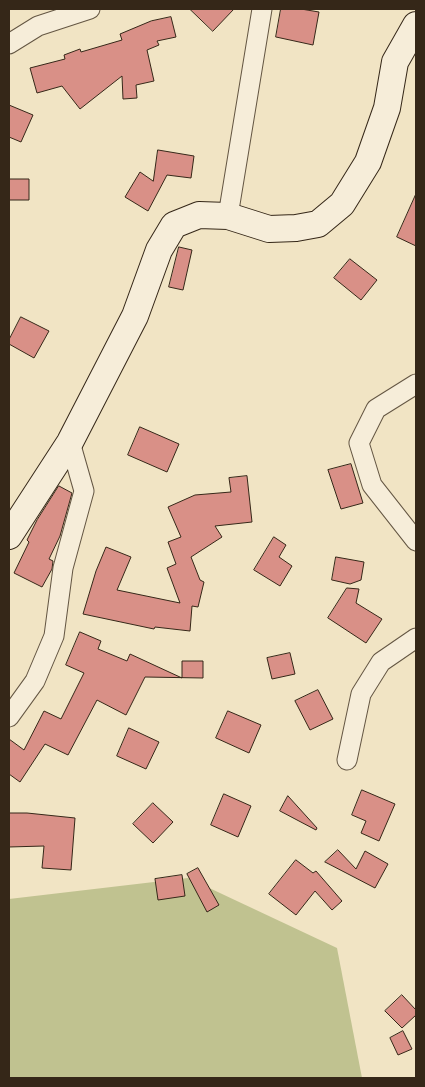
<!DOCTYPE html>
<html>
<head>
<meta charset="utf-8">
<style>
	body { margin:0 }
	#map { position:relative; width:425px; height:1087px; overflow:hidden; background:#f1e4c4; font-family:Vollkorn,serif }
	canvas { display:block }
	.frame { position:absolute; inset:0; border:10px solid #352718; pointer-events:none }
</style>
</head>
<body>
<div id="map">
<canvas width="425" height="1087"></canvas>
<div class="frame"></div>
</div>
<script>
const c = document.querySelector('canvas').getContext('2d');
c.lineJoin = 'round';
function fill(path, color) {
  c.fillStyle = color;
  c.fill(path, 'evenodd');
}
function trace(path, color, width, dash) {
  c.strokeStyle = color;
  c.lineWidth = width;
  c.lineCap = dash ? 'butt' : 'round';
  c.setLineDash(dash || []);
  c.stroke(path);
}
const green = new Path2D(`
	M188,878L337,948L362,1078H9V899Z`);
const building = new Path2D(`
	M190,9H234L213,31Z
	M281,9H301L319,12L313,45L276,37Z
	M171,17L176,37L157,41L159,45L147,50L154,81L136,85L137,98L123,99L122,76L80,109L62,86L37,93L30,68L65,59L64,55L80,49L81,52L122,40L120,34L151,21Z
	M9,105L33,115L21,142L9,137Z
	M158,150L194,156L191,178L167,175L148,211L125,197L140,172L153,181Z
	M9,179H29V200H9Z
	M416,194V246L397,237Z
	M179,247L192,250L183,290L169,287Z
	M350,259L377,280L361,300L334,278Z
	M21,317L49,331L34,358L9,344V340Z
	M140,427L179,444L167,472L128,455Z
	M351,464L363,503L341,509L328,470Z
	M247,476L252,522L215,526L222,537L191,557L200,580L204,582L198,607L192,606L190,631L155,627L154,629L83,614L96,571L106,547L131,557L117,590L180,603L167,568L176,564L168,542L181,537L168,507L195,495L231,492L229,478Z
	M59,486L72,493L60,536L49,559L53,561L52,569L42,587L14,573L29,542L27,540L37,520Z
	M274,537L286,545L279,557L292,566L280,586L254,570Z
	M336,557L364,562L361,580L350,584L332,580Z
	M347,588L359,589L356,603L382,619L366,643L328,618Z
	M80,632L101,641L98,649L127,661L130,654L182,678V661H203V678L145,677L126,715L97,700L68,755L45,744L20,782L9,774V739L24,750L44,711L61,719L84,673L66,665Z
	M290,653L295,674L272,679L267,658Z
	M318,690L333,719L310,730L295,701Z
	M228,711L261,725L249,753L216,738Z
	M129,728L159,742L146,769L117,756Z
	M362,790L395,804L379,841L361,833L366,821L352,815Z
	M224,794L251,806L238,837L211,825Z
	M288,796L317,828L316,830L280,811Z
	M153,803L173,822L153,843L133,824Z
	M9,813H27L75,818L71,870L42,868L44,846L9,847Z
	M338,850L356,869L365,851L388,864L375,888L325,862Z
	M296,860L313,873L316,871L342,901L332,910L315,891L296,915L269,894Z
	M198,868L219,905L207,912L187,874Z
	M182,875L185,896L158,900L155,879Z
	M402,995L416,1010V1015L402,1028L385,1011Z
	M403,1031L412,1049L398,1055L390,1038Z`);
const street = new Path2D(`
	M9,44L38,26L90,9
	M228,216L262,9
	M416,384L376,409L359,443L372,485L416,541
	M9,717L35,681L54,636L63,568L84,491L70,442
	M347,760L361,694L381,662L416,638`);
const secondary = new Path2D(`
	M9,536L70,442L135,316L159,250L174,225L199,215L228,216L269,229L296,228L318,224L342,204L368,162L387,108L395,62L416,25`);
fill(green, '#c0c290');
fill(building, '#d99087');
trace(building, '#352718', 1);
trace(street, '#645643', 21);
trace(secondary, '#352718', 28);
trace(street, '#f6edd9', 19);
trace(secondary, '#f6edd9', 26);
</script>
</body>
</html>
